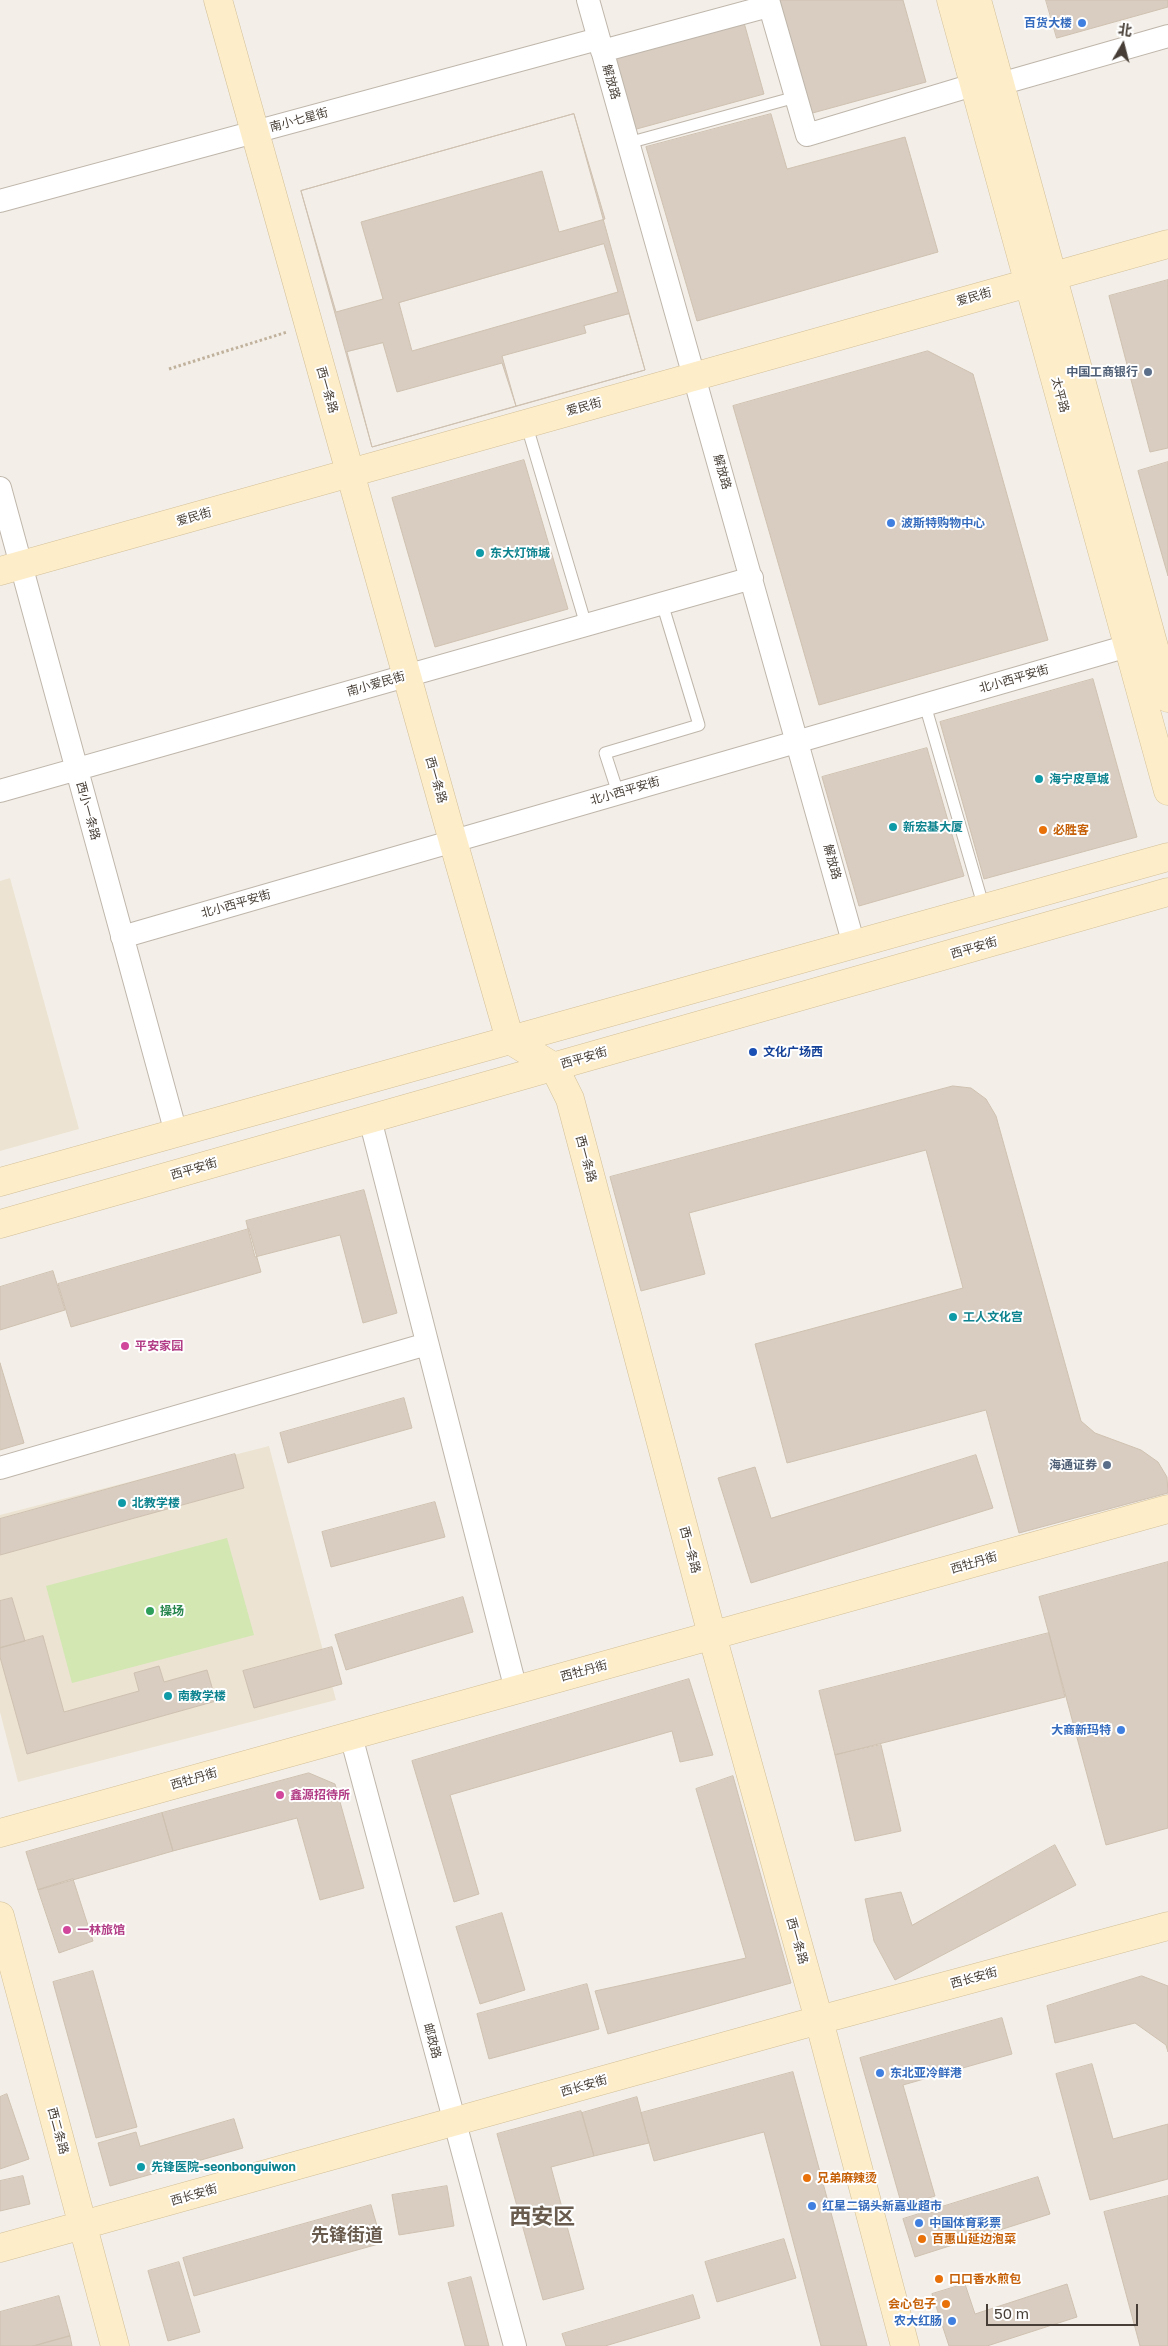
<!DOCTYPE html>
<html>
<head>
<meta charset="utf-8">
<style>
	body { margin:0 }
	#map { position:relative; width:1168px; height:2346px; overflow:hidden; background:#f3efe8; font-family:"Golos Text","Noto Sans SC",sans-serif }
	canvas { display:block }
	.north { position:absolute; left:1098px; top:20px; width:50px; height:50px; -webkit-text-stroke:4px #fff; paint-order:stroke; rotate:8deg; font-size:14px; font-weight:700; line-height:20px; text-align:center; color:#473f37 }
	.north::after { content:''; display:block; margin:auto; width:18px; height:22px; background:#473f37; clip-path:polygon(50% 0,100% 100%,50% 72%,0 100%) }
	.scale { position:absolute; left:986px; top:2304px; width:152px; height:22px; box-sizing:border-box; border:2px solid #473f37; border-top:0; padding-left:6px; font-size:15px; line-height:18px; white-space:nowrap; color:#473f37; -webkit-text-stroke:4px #fff; paint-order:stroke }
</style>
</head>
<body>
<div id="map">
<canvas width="1168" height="2346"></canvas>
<div class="north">北</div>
<div class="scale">50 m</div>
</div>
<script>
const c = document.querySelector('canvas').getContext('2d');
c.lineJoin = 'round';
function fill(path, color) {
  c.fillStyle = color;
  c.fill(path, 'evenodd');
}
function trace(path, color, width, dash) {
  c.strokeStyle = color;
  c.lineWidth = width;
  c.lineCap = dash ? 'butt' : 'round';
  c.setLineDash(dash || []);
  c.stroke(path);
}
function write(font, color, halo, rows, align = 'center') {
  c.font = font + ' "Golos Text","Noto Sans SC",sans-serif';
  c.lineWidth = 4;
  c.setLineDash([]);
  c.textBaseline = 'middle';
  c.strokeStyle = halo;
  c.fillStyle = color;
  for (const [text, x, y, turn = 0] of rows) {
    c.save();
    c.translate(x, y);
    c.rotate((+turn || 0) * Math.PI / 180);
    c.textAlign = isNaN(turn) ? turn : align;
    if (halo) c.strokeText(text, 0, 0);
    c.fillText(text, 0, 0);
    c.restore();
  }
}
const education = new Path2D(`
	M10,878L79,1129L0,1151V881Z
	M269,1446L336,1700L18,1782L0,1712V1515Z`);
const green = new Path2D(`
	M227,1538L254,1635L72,1683L46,1586Z`);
const building = new Path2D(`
	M776,0H903L926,82L809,114Z
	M1046,0H1168V7L1057,38Z
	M743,19L764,94L633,130L612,55Z
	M574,114L645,370L372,447L301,191Z
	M574,114L605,219L559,232L542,171L361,222L383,299L336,312L301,191Z
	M771,114L787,169L905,137L938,252L697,321L646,147Z
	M604,244L618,292L412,351L399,303Z
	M1168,280V448L1150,452L1109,296Z
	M629,314L645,370L516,406L502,356L586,333L584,326Z
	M383,343L397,392L502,363L516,406L372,447L347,352Z
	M928,351L973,374L1048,640L819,705L733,406Z
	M524,460L568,609L435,647L392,498Z
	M1168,462V576L1138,471Z
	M1093,679L1137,837L984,879L940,722Z
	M927,748L964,876L859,906L822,777Z
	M953,1086L971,1088L986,1099L996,1116L1081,1421L1095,1433L1141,1450L1158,1462L1167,1477L1168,1493L1019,1533L986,1410L787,1463L755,1344L963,1288L926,1150L689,1213L705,1274L641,1291L610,1177Z
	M364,1190L397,1313L363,1323L340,1235L255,1257L246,1221Z
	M249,1229L261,1272L71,1327L58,1284Z
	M53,1271L65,1310L0,1330V1287Z
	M0,1363L24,1443L0,1450Z
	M404,1398L412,1428L288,1463L280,1433Z
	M235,1454L244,1488L0,1555V1519Z
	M976,1455L993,1508L751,1583L718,1478L755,1467L771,1518Z
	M435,1502L445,1537L331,1567L322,1532Z
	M1168,1562V1828L1106,1845L1039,1597Z
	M463,1597L473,1632L346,1670L335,1635Z
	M12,1598L25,1641L0,1648V1601Z
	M1049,1633L1065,1697L835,1755L819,1691Z
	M43,1636L64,1712L139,1691L134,1673L159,1666L164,1682L207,1670L216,1701L27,1754L0,1657V1648Z
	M332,1647L342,1684L254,1708L243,1671Z
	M689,1679L713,1755L680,1762L672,1731L450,1795L479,1894L454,1902L412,1761Z
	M881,1745L901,1831L855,1841L835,1755Z
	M309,1773L335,1784L364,1888L320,1900L297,1818L173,1851L162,1813Z
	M733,1776L791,1983L608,2034L595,1991L746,1958L696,1789Z
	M162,1813L173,1851L38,1890L26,1852Z
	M1055,1845L1076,1885L895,1980L874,1941L865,1899L901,1892L912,1925Z
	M73,1879L93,1941L59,1953L38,1890Z
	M502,1913L525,1990L480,2004L456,1927Z
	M93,1971L137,2127L96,2138L53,1982Z
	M1142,1976L1168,1986V2052L1166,2045L1135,2023L1055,2043L1047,2006Z
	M587,1984L599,2029L489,2059L477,2014Z
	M1002,2018L1012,2054L903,2085L935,2196L902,2206L860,2058Z
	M1092,2064L1113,2139L1168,2124V2179L1090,2200L1056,2074Z
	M793,2072L867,2346H821L764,2132L654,2161L649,2143L641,2113Z
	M7,2094L29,2159L0,2169V2097Z
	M637,2097L649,2143L594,2156L582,2113Z
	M581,2111L594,2156L551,2167L584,2289L543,2300L497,2134Z
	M234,2119L243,2148L110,2186L98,2143L136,2132L140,2146Z
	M23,2176L30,2204L0,2211V2181Z
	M1038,2177L1050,2214L915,2257L903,2219Z
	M447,2186L454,2226L399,2235L392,2195Z
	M1168,2196V2346H1140L1104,2212Z
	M371,2205L382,2243L194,2296L183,2258Z
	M784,2239L796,2278L717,2302L705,2262Z
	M179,2262L200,2332L168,2341L148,2271Z
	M471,2277L489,2346H465L448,2283Z
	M965,2284L975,2314L1067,2284L1077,2317L987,2346H949L932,2294Z
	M693,2295L700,2318L605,2346H566L562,2334Z
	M59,2296L70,2336L34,2346H0V2312Z
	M70,2336L72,2346H33Z`);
const path = new Path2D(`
	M169,369L287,332`);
const lane = new Path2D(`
	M628,143L796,97
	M526,423L586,625
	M925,705L984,908
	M618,793L605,753L699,725L662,603`);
const street = new Path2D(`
	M588,0L854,945
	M768,0L807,135L973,85
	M602,51L769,6
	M1000,84L1168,36
	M0,201L598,39
	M0,488L176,1133
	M0,791L752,578
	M122,937L1128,646
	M370,1119L516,1690
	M0,1468L427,1344
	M351,1736L515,2346`);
const secondary = new Path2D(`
	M218,0L453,841L510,1040L554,1067L570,1099L712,1635L819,2020L905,2346
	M951,0L1168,791
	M977,0L1168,698
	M0,571L1168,244
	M0,1182L1168,857
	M0,1224L1168,892
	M0,1833L1168,1509
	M0,1916L115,2346
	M0,2248L819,2020L1168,1926`);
const markers = [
	[1082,23,5,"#3f7fe0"],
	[1148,372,5,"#5c6f8a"],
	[891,523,5,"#3f7fe0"],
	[480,553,5,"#0f9aa8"],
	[1039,779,5,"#0f9aa8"],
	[893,827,5,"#0f9aa8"],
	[1043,830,5,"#e8710a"],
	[753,1052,5,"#1a4fb4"],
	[953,1317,5,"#0f9aa8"],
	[125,1346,5,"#d1479c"],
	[1107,1465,5,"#5c6f8a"],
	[122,1503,5,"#0f9aa8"],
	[150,1611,5,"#2e9e5b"],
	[168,1696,5,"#0f9aa8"],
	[1121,1730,5,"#3f7fe0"],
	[280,1795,5,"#d1479c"],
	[67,1930,5,"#d1479c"],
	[880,2073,5,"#3f7fe0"],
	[141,2167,5,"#0f9aa8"],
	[807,2178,5,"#e8710a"],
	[812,2206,5,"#3f7fe0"],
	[919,2223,5,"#3f7fe0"],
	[922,2239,5,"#e8710a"],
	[939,2279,5,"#e8710a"],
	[946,2304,5,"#e8710a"],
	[952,2321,5,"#3f7fe0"]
];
const shopNames = [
	["百货大楼",1072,23,"right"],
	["波斯特购物中心",901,523],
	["大商新玛特",1111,1730,"right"],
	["东北亚冷鲜港",890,2073],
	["红星二锅头新嘉业超市",822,2206],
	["中国体育彩票",929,2223],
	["农大红肠",942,2321,"right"]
];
const streetNames = [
	["解放路",611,82,74],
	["南小七星街",299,120,-15],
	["爱民街",974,297,-16],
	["西一条路",327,390,74],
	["太平路",1060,395,75],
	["爱民街",584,407,-15],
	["解放路",722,472,74],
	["爱民街",194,517,-16],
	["北小西平安街",1014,679,-16],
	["南小爱民街",376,684,-16],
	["西一条路",436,780,74],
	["北小西平安街",625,791,-16],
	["西小一条路",88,811,75],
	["解放路",832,862,75],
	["北小西平安街",236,904,-16],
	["西平安街",974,948,-16],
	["西平安街",584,1058,-16],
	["西一条路",586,1159,75],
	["西平安街",194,1169,-16],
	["西一条路",690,1550,75],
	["西牡丹街",974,1563,-16],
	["西牡丹街",584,1671,-15],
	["西牡丹街",194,1779,-16],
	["西一条路",797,1941,74],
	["西长安街",974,1978,-15],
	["邮政路",432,2041,75],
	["西长安街",584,2086,-16],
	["西二条路",58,2131,75],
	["西长安街",194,2195,-16]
];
const serviceNames = [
	["中国工商银行",1138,372],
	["海通证券",1097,1465]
];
const cultureNames = [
	["东大灯饰城",490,553],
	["海宁皮草城",1049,779],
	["新宏基大厦",903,827],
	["工人文化宫",963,1317],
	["北教学楼",132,1503],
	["南教学楼",178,1696],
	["先锋医院-seonbonguiwon",151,2167]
];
const foodNames = [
	["必胜客",1053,830],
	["兄弟麻辣烫",817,2178],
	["百惠山延边泡菜",932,2239],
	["口口香水煎包",949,2279],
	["会心包子",936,2304,"right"]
];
const transitNames = [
	["文化广场西",763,1052]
];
const hotelNames = [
	["平安家园",135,1346],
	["鑫源招待所",290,1795],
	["一林旅馆",77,1930]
];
const leisureNames = [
	["操场",160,1611]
];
const districtNames = [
	["先锋街道",347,2235]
];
const townNames = [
	["西安区",542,2217]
];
fill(education, '#ece3d2');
fill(green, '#d2e7b2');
fill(building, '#d8cdc0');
trace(building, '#cfc1b1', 1);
trace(lane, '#bfb6ab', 13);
trace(street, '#bfb6ab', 24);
trace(secondary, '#d2bf99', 29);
trace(path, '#c0b19c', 3, [2.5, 2.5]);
trace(lane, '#fff', 11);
trace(street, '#fff', 22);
trace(secondary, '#fdedc8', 28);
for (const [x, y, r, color] of markers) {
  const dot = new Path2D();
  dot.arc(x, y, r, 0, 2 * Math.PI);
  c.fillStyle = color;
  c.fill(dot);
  trace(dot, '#fff', 2);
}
write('bold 12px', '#366cbe', '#fff', shopNames, 'left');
write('12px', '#473f37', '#fff', streetNames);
write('bold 12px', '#4e5e75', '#fff', serviceNames, 'right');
write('bold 12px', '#0d838f', '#fff', cultureNames, 'left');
write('bold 12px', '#c56008', '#fff', foodNames, 'left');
write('bold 12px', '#164399', '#fff', transitNames, 'left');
write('bold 12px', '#b23c85', '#fff', hotelNames, 'left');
write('bold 12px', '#27864d', '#fff', leisureNames, 'left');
write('bold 18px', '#695c4e', '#fff', districtNames);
write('bold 22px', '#695c4e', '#fff', townNames);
</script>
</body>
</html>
